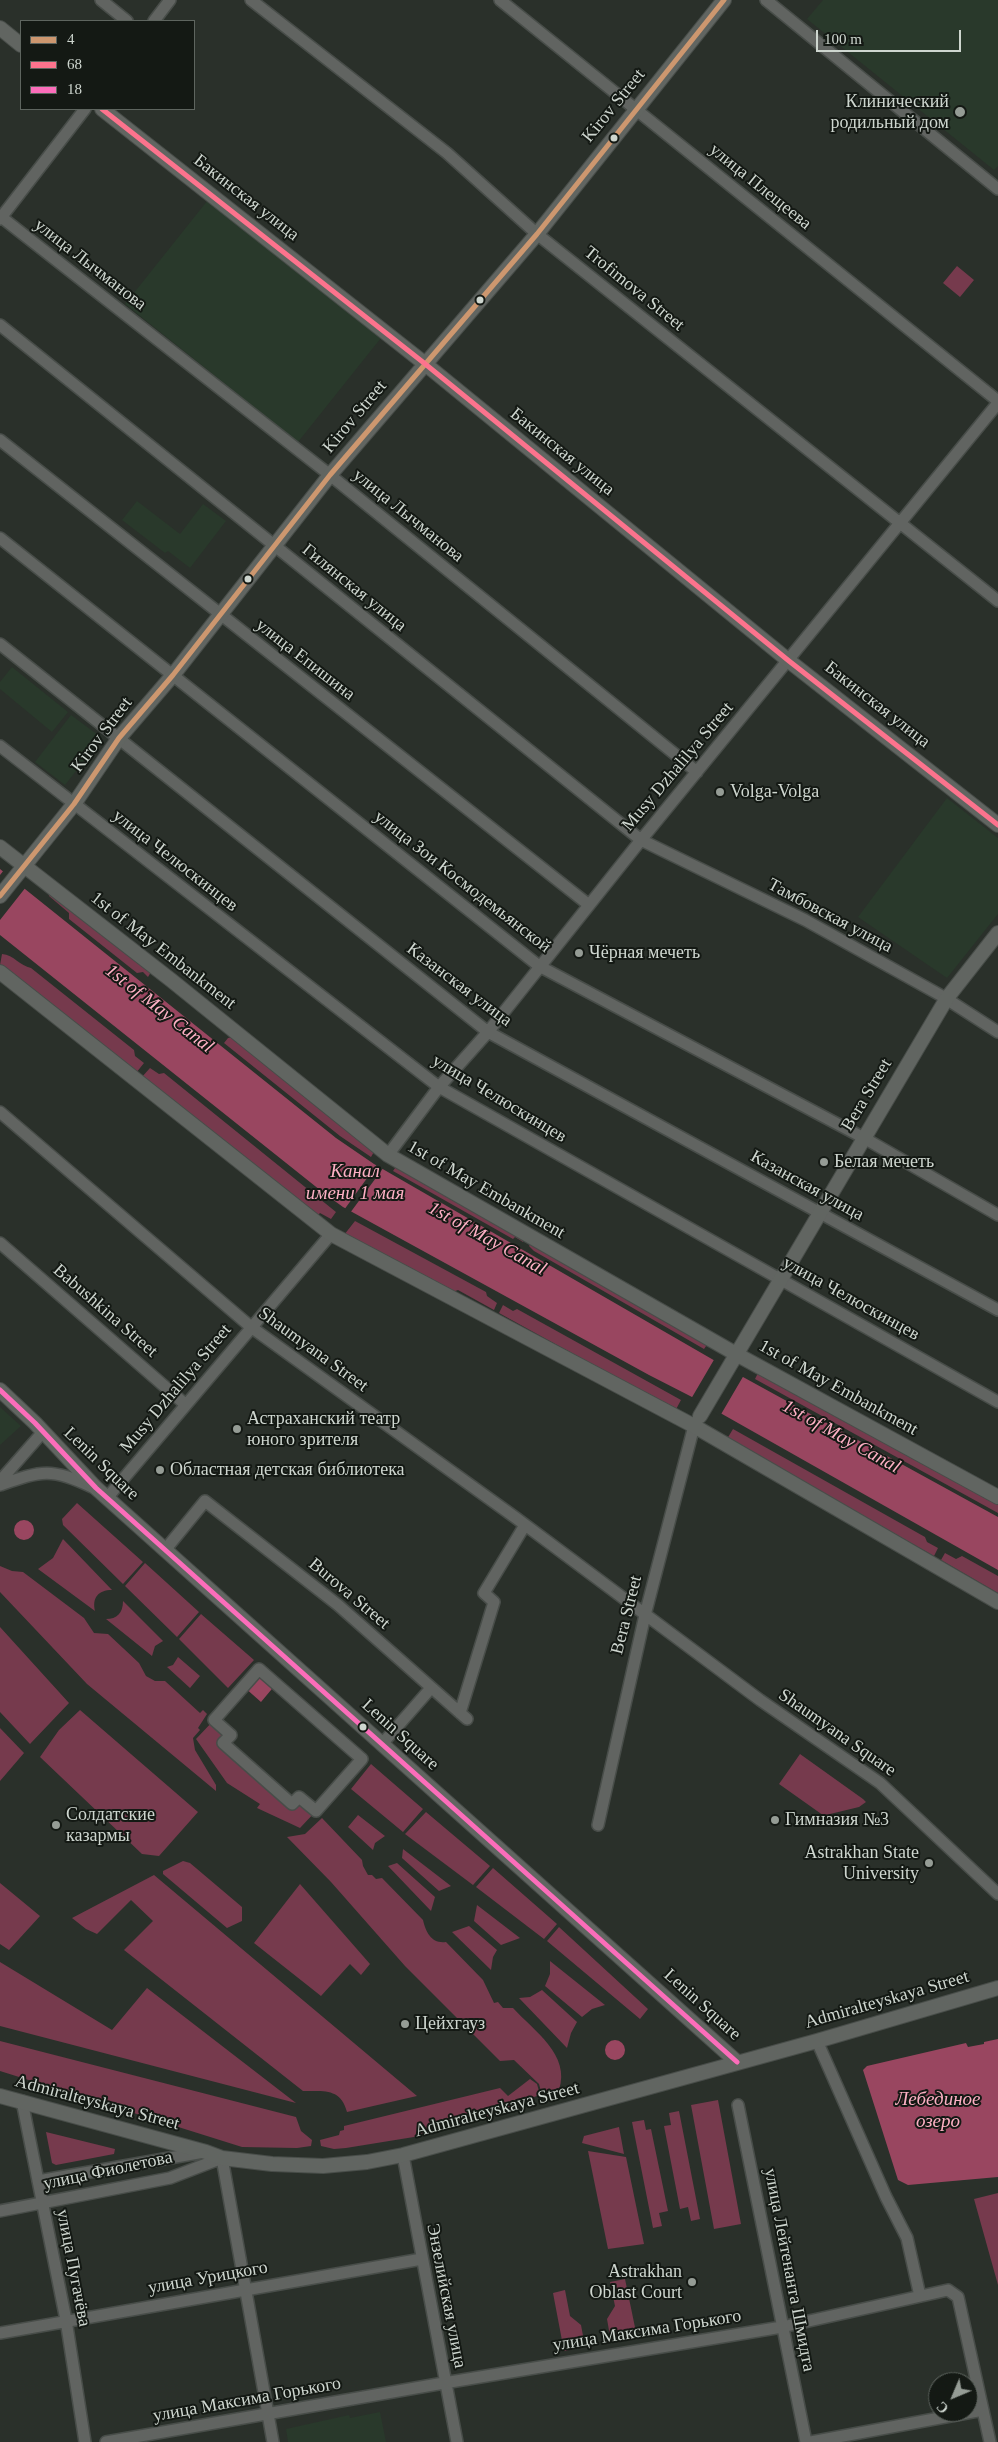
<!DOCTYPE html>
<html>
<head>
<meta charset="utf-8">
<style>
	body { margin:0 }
	#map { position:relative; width:998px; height:2442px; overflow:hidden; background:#2a302a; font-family:Georgia,serif }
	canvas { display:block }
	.legend { position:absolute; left:20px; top:20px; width:175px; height:90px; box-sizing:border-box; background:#141914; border:1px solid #5e655f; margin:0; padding:6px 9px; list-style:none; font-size:15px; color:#ced6cf }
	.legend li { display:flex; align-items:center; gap:10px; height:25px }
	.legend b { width:25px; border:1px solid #5e655f }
	.north { position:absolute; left:928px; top:2372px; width:50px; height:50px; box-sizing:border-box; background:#141914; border:1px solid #5e655f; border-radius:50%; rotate:225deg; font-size:14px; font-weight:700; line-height:20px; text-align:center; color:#ced6cf }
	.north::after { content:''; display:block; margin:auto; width:18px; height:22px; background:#959c95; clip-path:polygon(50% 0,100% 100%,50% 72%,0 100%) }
	.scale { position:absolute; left:816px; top:30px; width:145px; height:22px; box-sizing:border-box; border:2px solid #ced6cf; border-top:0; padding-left:6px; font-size:15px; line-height:18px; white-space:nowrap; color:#ced6cf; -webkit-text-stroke:4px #141914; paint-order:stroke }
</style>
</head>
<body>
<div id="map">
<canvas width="998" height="2442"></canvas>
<ul class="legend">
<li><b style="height:6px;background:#cd976f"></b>4</li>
<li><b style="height:6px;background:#fc738d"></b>68</li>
<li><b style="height:6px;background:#fb6dba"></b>18</li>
</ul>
<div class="north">С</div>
<div class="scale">100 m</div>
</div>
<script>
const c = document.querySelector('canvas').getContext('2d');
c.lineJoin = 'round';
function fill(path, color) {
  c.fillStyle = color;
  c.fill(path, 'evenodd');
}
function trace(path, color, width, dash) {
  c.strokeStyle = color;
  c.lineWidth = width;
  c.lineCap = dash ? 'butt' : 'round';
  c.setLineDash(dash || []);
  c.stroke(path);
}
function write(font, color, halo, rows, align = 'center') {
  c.font = font + ' Georgia,serif';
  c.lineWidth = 4;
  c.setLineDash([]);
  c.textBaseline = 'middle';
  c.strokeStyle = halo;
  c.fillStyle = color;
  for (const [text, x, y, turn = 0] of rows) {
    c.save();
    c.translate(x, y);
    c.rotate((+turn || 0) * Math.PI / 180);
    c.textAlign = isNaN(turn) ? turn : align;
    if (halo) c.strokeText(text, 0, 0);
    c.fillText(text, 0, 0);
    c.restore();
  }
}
const built = new Path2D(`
	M823,0H998V166L994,170L807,19Z
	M208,200L381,338L298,442L125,304Z
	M137,501L180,534L203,504L226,521L190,568L168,551L165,553L122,520Z
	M12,667L68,712L52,732L0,689V682Z
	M71,715L102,738L65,785L35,762Z
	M947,798L998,838V914L947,978L858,917Z
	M0,1407L21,1426L0,1445Z
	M380,2412L386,2442H288L286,2429L349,2415L350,2418Z`);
const green = new Path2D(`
	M957,266L974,280L960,297L943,283Z
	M48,890L151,972L148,977L143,972L137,973L69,919V913L49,896Z
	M2,954C14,955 20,966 31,968L134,1050L135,1056L144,1063L136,1073L0,965Z
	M233,1037L375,1150L371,1157L340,1136L224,1043L228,1038Z
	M150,1068L159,1074L164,1073L336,1212L331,1219L320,1213L317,1216L141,1078Z
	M397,1165L524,1238L523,1242L515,1237L513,1239L393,1171Z
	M355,1221L486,1292L487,1296L497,1303L494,1310L458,1290L450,1293L344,1235Z
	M531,1242L709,1342L704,1349L534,1251L529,1246Z
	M503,1305L513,1311L517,1309L681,1400L674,1413L613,1376L499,1313Z
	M759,1371L998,1503V1513L755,1379Z
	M733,1429L925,1537L927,1542L938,1548L934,1556L727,1439Z
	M77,1503L143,1562L123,1584L63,1525L62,1519Z
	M63,1539L112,1590C98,1590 92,1598 95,1611L38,1569L53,1558Z
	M945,1553L956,1559L962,1556L998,1576V1593L941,1560Z
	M145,1563L199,1612L177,1637L125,1586Z
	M0,1566L12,1571L23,1572L84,1618L94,1633L108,1634L139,1663L146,1676L155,1681H165L200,1713L203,1710L207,1714L198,1728L200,1730L193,1738L195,1750L216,1785V1791L87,1684L0,1592Z
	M123,1601L163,1641L155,1646L152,1656L106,1619C117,1619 123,1613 123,1601Z
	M201,1614L254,1660L228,1688L179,1639Z
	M0,1627L69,1703L30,1744L0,1712Z
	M178,1657L200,1676L190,1688L167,1667L173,1665Z
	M80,1710L198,1812L159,1856L142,1854L40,1757L59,1730Z
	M214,1720L231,1735L224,1743L292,1804L299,1797L316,1811L300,1828L257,1808L260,1804L227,1783L196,1739Z
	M0,1728L24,1753L0,1781Z
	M800,1754L863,1799L866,1802L859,1807L830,1814L827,1818L779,1784Z
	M371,1764L423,1809L403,1832L351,1789Z
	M426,1812L490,1866L473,1885L405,1834Z
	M358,1815L385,1836L375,1843L373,1850L348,1827Z
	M322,1818L362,1860L363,1866L368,1875H372L376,1879L382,1878L423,1920C426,1933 432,1944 446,1942L483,1980L494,2003L498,2002L503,2008H513C534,2031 571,2055 559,2090L553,2094L542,2095L539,2084L514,2060L500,2061L405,1966L331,1882L287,1837L305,1834Z
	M403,1849L451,1886L439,1891L402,1858Z
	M183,1861L190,1863L242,1907V1921L227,1928L163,1874V1871Z
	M397,1863L435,1897L431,1911L388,1866Z
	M493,1868L557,1924L544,1939L476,1887Z
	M154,1875L417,2096L347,2112C341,2088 324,2091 303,2091L124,1950L153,1921L131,1900L97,1934L86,1929L72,1918Z
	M0,1883L40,1916L9,1950L0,1944Z
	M300,1884L370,1964L361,1975L350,1964L321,1996L254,1943Z
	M477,1905L520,1938L501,1945L474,1921Z
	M469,1926L497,1950L493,1957L491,1970L452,1932Z
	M559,1927L648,2009L640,2019L547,1941Z
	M550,1961L605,2005L592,2009L582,2017L545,1986L550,1974Z
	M0,1962L112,2030L147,1988L296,2103L0,2026Z
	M542,1990L577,2022L571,2033L567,2048L519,1998L530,1997Z
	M0,2041L296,2117L301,2131L312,2140L311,2146L297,2148L242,2147L0,2071Z
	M530,2079L537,2084L540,2095L519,2102L514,2109L420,2136L346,2148L334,2149L321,2146L320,2140L339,2135L340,2131L344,2130V2126L500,2088L508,2096Z
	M718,2100L741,2224L714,2229L691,2105Z
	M679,2111L700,2219L691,2221L688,2207L680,2209L664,2126L671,2125L669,2113Z
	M644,2120L646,2130L651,2129L668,2211L659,2213L662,2226L653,2228L632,2122Z
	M619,2127L624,2154L582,2143L584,2136Z
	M46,2132L115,2149L114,2154L56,2165L52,2163Z
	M588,2151L626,2157L644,2244L608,2249Z
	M998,2193V2285L974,2199Z
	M625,2279L637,2337L611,2342L607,2319L615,2306L610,2282Z
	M565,2290L570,2316L581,2325L584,2341L579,2348L564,2351L553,2293Z`);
const water = new Path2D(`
	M0,869L336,1138L374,1164L743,1377L998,1517V1570L692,1397L649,1375L343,1207L325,1194L0,935Z
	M14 1530a10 10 0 1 1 20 0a10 10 0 1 1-20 0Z
	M259,1669L276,1684L261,1702L244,1687Z
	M998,2039V2177L908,2185L898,2180L863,2070L867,2066L966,2043L968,2047L984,2044V2042Z
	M605 2050a10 10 0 1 1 20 0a10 10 0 1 1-20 0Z`);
const pier = new Path2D(`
	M4,870L26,887L0,920V875Z
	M378,1163L384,1167L350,1213L344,1210Z
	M715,1358L744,1375L720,1416L691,1399Z`);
const minor = new Path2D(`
	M101,0L127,21
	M251,0L447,153L537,234L998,601
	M500,0L998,401
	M766,0L998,189
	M154,21L170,0
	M0,216L330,475L697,772
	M0,219L85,109
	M0,325L641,840L805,920L942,996L998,1032
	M0,440L589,905
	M0,538L539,966L864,1138L998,1215
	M0,644L488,1032L998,1310
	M0,746L439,1087L998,1402
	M0,1112L251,1327L516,1518L760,1700L880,1783L998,1894
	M388,1155L439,1087L488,1032L641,840L998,403
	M0,1243L186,1405
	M0,1481L42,1433
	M0,1485C41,1471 51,1467 92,1487
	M107,1498L331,1234
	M165,1550L205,1501L338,1605L467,1719
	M259,1669L362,1759L316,1811L299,1797L292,1804L223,1743L231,1735L214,1720Z
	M460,1713L494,1602L484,1593L525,1525
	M382,1744L431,1688
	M598,1825L645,1615L694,1426L698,1419
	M817,2041L886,2197L907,2238L920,2296
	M22,2101L66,2320L85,2442
	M738,2105L806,2442
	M403,2155L457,2442
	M38,2181L204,2152
	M0,2211L170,2178L222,2158L273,2442
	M0,2333L422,2259
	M106,2442L444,2383L782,2327L948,2290L958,2297L990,2442
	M811,2442L983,2410`);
const major = new Path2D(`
	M0,28L21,45
	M102,109L424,363L789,661L998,825
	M0,847L171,980L388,1155L736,1354L998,1497
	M0,896L74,804L119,738L173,675L330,475L537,234L724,0
	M0,972L331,1234L694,1426L998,1602
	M0,1390L35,1423L96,1488L737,2062
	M700,1416L947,998L998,933
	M0,2096L206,2152L222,2158L272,2164L323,2166L367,2162L403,2155L817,2041L998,1988`);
const bus1 = new Path2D(`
	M0,896L74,804L119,738L173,675L330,475L537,234L724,0`);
const bus2 = new Path2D(`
	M102,109L424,363L789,661L998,825`);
const bus3 = new Path2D(`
	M0,1390L35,1423L96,1488L737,2062`);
const markers = [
	[960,112,6,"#959c95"],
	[614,138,4.5,"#ced6cf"],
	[480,300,4.5,"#ced6cf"],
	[248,579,4.5,"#ced6cf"],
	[720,792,5,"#959c95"],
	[579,953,5,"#959c95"],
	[824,1162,5,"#959c95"],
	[237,1429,5,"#959c95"],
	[160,1470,5,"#959c95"],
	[363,1727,4.5,"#ced6cf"],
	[775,1820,5,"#959c95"],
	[56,1825,5,"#959c95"],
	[929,1863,5,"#959c95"],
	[405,2024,5,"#959c95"],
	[692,2282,5,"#959c95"]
];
const poiNames = [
	["Клинический",949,102,"right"],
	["родильный дом",949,123,"right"],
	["Volga-Volga",730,792],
	["Чёрная мечеть",589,953],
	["Белая мечеть",834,1162],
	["Астраханский театр",247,1419],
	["юного зрителя",247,1440],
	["Областная детская библиотека",170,1470],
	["Солдатские",66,1815],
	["казармы",66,1836],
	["Гимназия №3",785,1820],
	["Astrakhan State",919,1853,"right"],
	["University",919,1874,"right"],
	["Цейхгауз",415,2024],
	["Astrakhan",682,2272,"right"],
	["Oblast Court",682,2293,"right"]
];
const streetNames = [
	["Kirov Street",614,106,-51],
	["улица Плещеева",760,187,39],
	["Бакинская улица",246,198,38],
	["улица Лычманова",90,265,38],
	["Trofimova Street",634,289,39],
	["Kirov Street",355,417,-50],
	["Бакинская улица",562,452,39],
	["улица Лычманова",408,516,39],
	["Гилянская улица",354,588,39],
	["улица Епишина",305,660,38],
	["Бакинская улица",877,705,38],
	["Kirov Street",102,735,-53],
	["Musy Dzhalilya Street",678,767,-50],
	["улица Челюскинцев",175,861,38],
	["улица Зои Космодемьянской",462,882,38],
	["Тамбовская улица",830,916,28],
	["1st of May Embankment",163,951,38],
	["Казанская улица",459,985,37],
	["Bera Street",867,1095,-59],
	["улица Челюскинцев",499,1099,31],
	["Казанская улица",807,1186,29],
	["1st of May Embankment",486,1190,30],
	["улица Челюскинцев",851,1299,29],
	["Babushkina Street",105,1311,41],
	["Shaumyana Street",313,1350,36],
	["1st of May Embankment",838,1388,29],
	["Musy Dzhalilya Street",176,1389,-50],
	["Lenin Square",101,1464,44],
	["Burova Street",349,1594,40],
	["Bera Street",627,1615,-76],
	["Shaumyana Square",837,1733,35],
	["Lenin Square",400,1735,42],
	["Admiralteyskaya Street",887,2000,-16],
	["Lenin Square",702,2005,42],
	["Admiralteyskaya Street",97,2103,15],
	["Admiralteyskaya Street",497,2110,-15],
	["улица Фиолетова",108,2171,-12],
	["улица Пугачёва",73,2268,79],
	["улица Лейтенанта Шмидта",789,2270,79],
	["улица Урицкого",208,2278,-10],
	["Энзелийская улица",446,2296,79],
	["улица Максима Горького",647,2331,-9],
	["улица Максима Горького",247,2400,-10]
];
const waterNames = [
	["1st of May Canal",159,1009,38],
	["Канал",355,1172],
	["имени 1 мая",355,1194],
	["1st of May Canal",487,1239,29],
	["1st of May Canal",841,1437,29],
	["Лебединое",938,2100],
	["озеро",938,2122]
];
fill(built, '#29392b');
fill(green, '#763a4d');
fill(water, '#994660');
fill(pier, '#2a302a');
trace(minor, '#484d49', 14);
trace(major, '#484d49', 16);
trace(minor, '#616461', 11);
trace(major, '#616561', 14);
trace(bus1, '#cd976f', 5);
trace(bus2, '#fc738d', 5);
trace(bus3, '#fb6dba', 5);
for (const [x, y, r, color] of markers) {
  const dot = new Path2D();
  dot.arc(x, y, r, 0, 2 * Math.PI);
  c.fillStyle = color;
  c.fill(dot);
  trace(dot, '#141914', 2);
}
write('18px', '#ced6cf', '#141914', poiNames, 'left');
write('18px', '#ced6cf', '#141914', streetNames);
write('italic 19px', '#fdb0c4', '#141914', waterNames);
</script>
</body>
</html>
